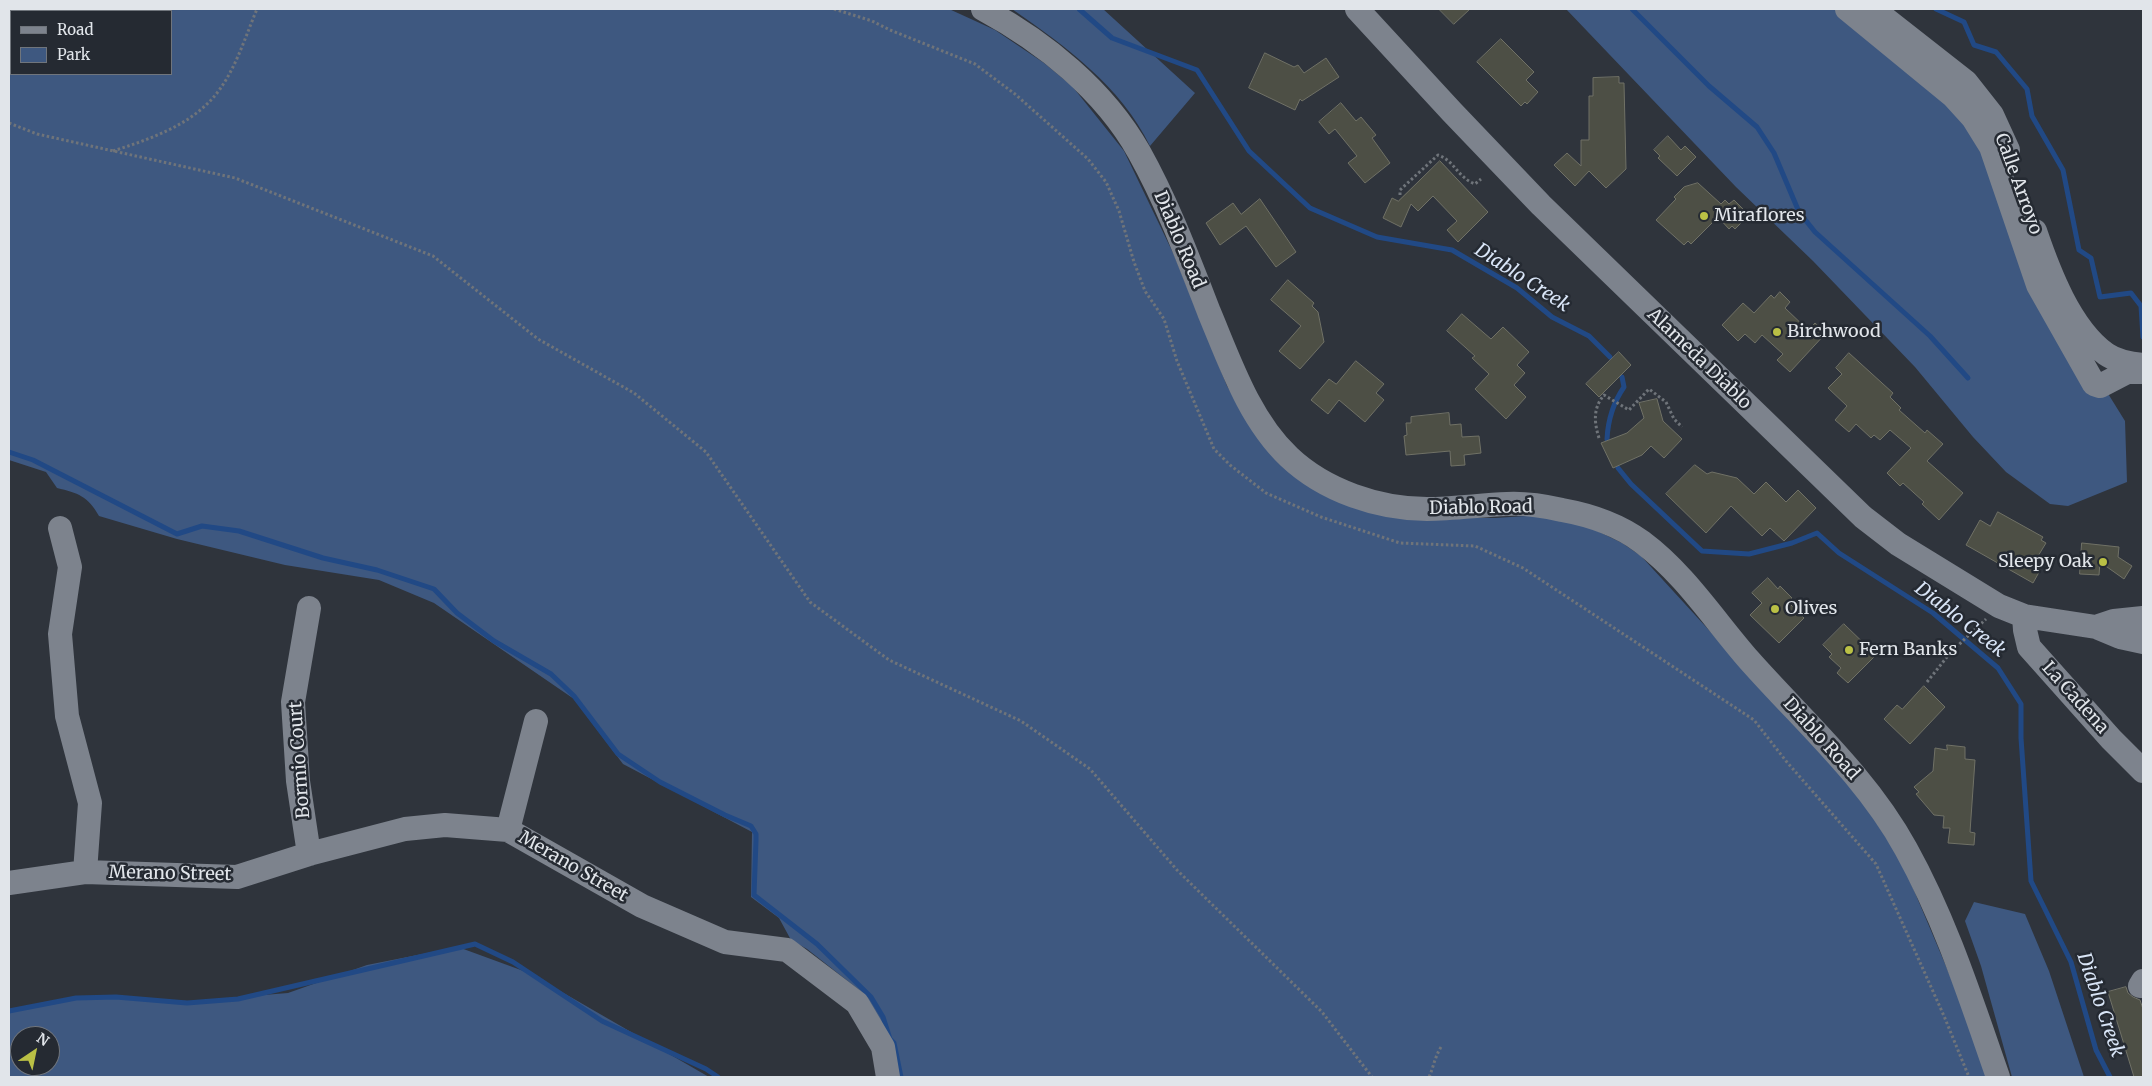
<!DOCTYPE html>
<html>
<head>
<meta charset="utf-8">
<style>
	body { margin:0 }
	#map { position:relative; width:2152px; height:1086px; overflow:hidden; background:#2f343c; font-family:Merriweather,serif }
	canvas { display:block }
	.frame { position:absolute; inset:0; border:10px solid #e1e5ea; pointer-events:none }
	.legend { position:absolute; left:10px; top:10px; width:162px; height:65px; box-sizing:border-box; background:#252a32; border:1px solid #70757c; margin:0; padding:6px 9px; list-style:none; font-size:15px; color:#e1e5ea }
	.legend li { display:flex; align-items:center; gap:10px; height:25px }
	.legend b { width:25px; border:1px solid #70757c }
	.north { position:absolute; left:10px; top:1026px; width:50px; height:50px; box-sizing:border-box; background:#252a32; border:1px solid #70757c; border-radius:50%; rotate:34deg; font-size:14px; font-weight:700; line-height:20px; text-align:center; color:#e1e5ea }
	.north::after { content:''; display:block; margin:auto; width:18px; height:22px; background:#bac045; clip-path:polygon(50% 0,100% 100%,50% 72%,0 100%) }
</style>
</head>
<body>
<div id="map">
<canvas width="2152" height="1086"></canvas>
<div class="frame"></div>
<ul class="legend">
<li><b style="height:6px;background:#7d838d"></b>Road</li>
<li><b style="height:14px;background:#3e5880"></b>Park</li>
</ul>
<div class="north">N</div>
</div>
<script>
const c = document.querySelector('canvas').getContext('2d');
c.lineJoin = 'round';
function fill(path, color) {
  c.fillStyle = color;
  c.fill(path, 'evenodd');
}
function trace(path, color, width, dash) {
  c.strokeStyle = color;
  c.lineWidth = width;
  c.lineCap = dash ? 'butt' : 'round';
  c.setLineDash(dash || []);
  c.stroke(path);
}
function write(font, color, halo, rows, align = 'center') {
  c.font = font + ' Merriweather,serif';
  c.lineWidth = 5;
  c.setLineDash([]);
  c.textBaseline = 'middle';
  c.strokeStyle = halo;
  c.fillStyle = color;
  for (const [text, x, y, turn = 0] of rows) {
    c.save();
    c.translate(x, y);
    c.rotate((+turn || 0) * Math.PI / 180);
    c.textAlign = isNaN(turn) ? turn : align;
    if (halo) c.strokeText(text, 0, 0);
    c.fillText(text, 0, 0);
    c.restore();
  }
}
const green = new Path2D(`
	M9,9H949L995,30L1044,63L1072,86L1124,151L1174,255L1227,386L1257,434L1396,518H1495L1542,515L1587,526L1622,543L1641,556L1827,759L1867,808L1902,862L1951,978L1989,1077H896L863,993L807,949L791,940L779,918L751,897L752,832L623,764L574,699L434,603L379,580L285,565L177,539L99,516C88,496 78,493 57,488L46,472L9,460ZM11,11H171V74H11Z
	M1012,9H1103L1195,93L1150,146C1121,86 1065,46 1012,9Z
	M1566,9H1859L1978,105L2029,233L2107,392L2125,421L2127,482L2068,506L2050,504L2006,472L1973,437L1915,367L1813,261L1736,187Z
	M1974,902L2025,914L2049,971L2084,1077H2012L1981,966L1965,921Z
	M458,947L529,973L709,1077H9V1010L86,998L191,1001L288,993L367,965ZM20,1036H50V1066H20Z`);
const stream = new Path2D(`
	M1079,9L1112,38L1197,70L1249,151L1310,208L1377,237L1452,250L1517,288L1552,317L1589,336L1610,357
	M1632,9L1709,86L1757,127L1774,153L1799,212L1815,232L1930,336L1968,378
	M1936,9L1964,22L1974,45L1996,52L2027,89L2032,116L2063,170L2079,250L2091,258L2100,297L2131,293L2141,306L2143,337
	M1607,439C1608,419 1613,403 1624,387L1622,377
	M9,452L33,460L177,534L202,526L239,531L323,558L377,570L434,589L457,613L494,641L551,674L574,696L618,754L660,782L725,815L751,826L756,834V840L754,895L817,944L871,997L883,1017L890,1039L894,1043L901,1077
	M1618,468L1631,484L1702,551L1749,554L1792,543L1817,533L1839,553L1933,613L1998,668L2021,704V738L2031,881L2071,962L2096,1050L2110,1077
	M9,1011L76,998L116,997L187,1003L238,999L475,944L513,962L602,1021L706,1069L718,1077`);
const building = new Path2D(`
	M1439,9H1470L1454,24Z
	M1501,39L1534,72L1526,80L1538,92L1527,104L1525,102L1521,106L1477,62Z
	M1265,53L1294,67L1298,65L1304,73L1326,58L1339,77L1302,101L1300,99L1295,110L1249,88Z
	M1619,77V83H1624L1626,169L1606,188L1589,171L1575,186L1554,165L1567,153L1581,166V140H1589V96H1593V78Z
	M1341,103L1356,121L1361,117L1376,135L1372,138L1390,163L1365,183L1348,163L1357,156L1335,129L1329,134L1319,122Z
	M1668,136L1681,150L1685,146L1696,157L1677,176L1658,158L1660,156L1654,150Z
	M1440,161L1488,212L1458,242L1447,230L1457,221L1433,196L1418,211L1411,204L1401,227L1383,218L1392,198L1398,201Z
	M1698,183L1721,204L1725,200L1729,204L1734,200L1749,215L1735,229L1732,226L1729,229L1718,217L1691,244L1688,241L1684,245L1656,220L1676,199L1674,197L1684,187Z
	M1260,199L1296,252L1276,267L1246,226L1220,245L1206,223L1233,203L1241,214Z
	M1288,280L1314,303L1312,306L1318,312L1324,342L1300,369L1279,351L1301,326L1271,300Z
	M1780,292L1790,302L1785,308L1808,330L1815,323L1826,333L1790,372L1777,360L1783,354L1762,335L1755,343L1745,334L1738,341L1722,325L1743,303L1754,313L1771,295L1774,298Z
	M1462,314L1491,339L1503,327L1529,352L1517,365L1525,373L1514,385L1526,397L1506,419L1475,389L1489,374L1472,358L1475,356L1447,331Z
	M1619,352L1631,365L1599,397L1586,384Z
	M1849,353L1893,393L1890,397L1901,408L1899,410L1925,433L1927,430L1943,444L1927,461L1963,493L1939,520L1922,504L1924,502L1903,483L1900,486L1887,473L1911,448L1890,430L1880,440L1874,435L1871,438L1856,424L1849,432L1835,420L1847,406L1828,388L1842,374L1836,368Z
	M1356,361L1384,384L1376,393L1384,400L1365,422L1339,400L1328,414L1311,400L1329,379L1336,384Z
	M1657,399L1663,421L1682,439L1664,458L1651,446L1642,455L1613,468L1601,443L1627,433L1644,418L1639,403Z
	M1449,413L1450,425L1461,424L1462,437L1479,436L1481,453L1464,455L1465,465L1451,466L1450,451L1406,455L1404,436L1407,435L1406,423H1411V417Z
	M1695,465L1707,474L1712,472L1737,478L1754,494L1766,482L1786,502L1798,490L1816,508L1784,541L1770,528L1762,536L1731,506L1706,533L1666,494Z
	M1998,512L2043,537L2041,540L2046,543L2035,561L2043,565L2033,583L1966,545L1980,520L1990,526Z
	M2082,543L2119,547L2118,557L2132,566L2124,579L2100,562L2099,575L2080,574Z
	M1768,578L1778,589L1780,586L1792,598L1788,602L1804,618L1779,643L1750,615L1762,603L1752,593Z
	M1844,624L1876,655L1848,683L1837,673L1841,668L1829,657L1832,654L1823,645Z
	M1924,686L1945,707L1910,744L1884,719L1897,705L1902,709Z
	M1947,745L1965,747V759L1975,760L1970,832L1975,833L1974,845L1948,843L1950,828H1943L1944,816L1934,815L1916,794L1919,792L1914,787L1933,771L1935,748L1947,750Z
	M2126,987L2128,993L2133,997L2140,1000L2143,1009V1077H2134L2108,992Z`);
const path = new Path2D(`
	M834,9L872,21L890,30L975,64L1015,94L1088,159L1106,182L1119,211L1134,262L1145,291L1164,319L1177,361L1214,449L1230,465L1266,493L1321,517L1400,543L1475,546L1523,568L1754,720L1786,761L1876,864L1944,1016L1969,1077
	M9,123L37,134L235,178L433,256L538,339L634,393L706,452L810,602L889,660L1021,721L1090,769L1177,870L1322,1012L1372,1077
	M113,151C153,138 195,124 220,89C237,65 246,35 257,9
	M1400,195V190L1438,155C1455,161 1457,177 1475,184L1481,179
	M1599,438C1594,422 1593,408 1604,395L1629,410L1649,389L1666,402L1674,419L1682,427
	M1927,682L1951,652L1986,619
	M1429,1077C1434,1066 1434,1059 1441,1047`);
const minor = new Path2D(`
	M983,9C1044,42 1104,90 1139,152C1167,202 1188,258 1209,312C1230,362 1249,419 1289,457C1325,491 1379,509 1427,509C1454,509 1480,505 1507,504C1525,503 1544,506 1562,510C1590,515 1619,525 1642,542C1685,574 1714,620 1749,660C1803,721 1866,776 1906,849C1946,921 1971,1000 1998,1077
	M1357,9L1452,112L1541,205L1863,517L1898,544L1999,606L2024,616L2096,627L2120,637L2143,642
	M1847,9L1953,96L1973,118L1991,147L2038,285L2094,384L2100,386L2127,372H2143
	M1873,9L1966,82L1992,115L2008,150
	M2035,231C2049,272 2070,328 2106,354C2116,361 2132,364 2143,365
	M60,528L70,567L60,634L67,716L90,803L85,872
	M2024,616L2025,630L2029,647L2111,739L2143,771
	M2096,627L2114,621L2143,618
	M508,830L536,721
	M309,854L298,781L293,702L309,608
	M9,883L85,872L237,877L309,854L405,829L445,825L508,830L642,906L725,942L787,950L857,1003L883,1047L888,1077
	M2140,986L2143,981`);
const markers = [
	[1704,216,5,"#bac045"],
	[1777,332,5,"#bac045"],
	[2103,562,5,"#bac045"],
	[1775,609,5,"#bac045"],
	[1849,650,5,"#bac045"]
];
const streetNames = [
	["Calle Arroyo",2018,184,70],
	["Diablo Road",1179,240,67],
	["Alameda Diablo",1699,359,44],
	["Diablo Road",1481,508,-1],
	["La Cadena",2075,698,48],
	["Diablo Road",1821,739,48],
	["Bormio Court",300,760,-94],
	["Merano Street",573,867,30],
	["Merano Street",170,874,1]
];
const poiNames = [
	["Miraflores",1714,216],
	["Birchwood",1787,332],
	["Sleepy Oak",2093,562,"right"],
	["Olives",1785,609],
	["Fern Banks",1859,650]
];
const waterNames = [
	["Diablo Creek",1522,278,33],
	["Diablo Creek",1960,620,38],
	["Diablo Creek",2100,1005,71]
];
fill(green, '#3e5880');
trace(stream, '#214985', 5);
fill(building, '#4d4f45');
trace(building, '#707166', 1);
trace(path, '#6f747a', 3, [2.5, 2.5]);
trace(minor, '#7d838d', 24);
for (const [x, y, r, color] of markers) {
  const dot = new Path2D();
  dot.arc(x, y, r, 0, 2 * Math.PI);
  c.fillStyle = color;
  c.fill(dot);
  trace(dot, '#252a32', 2);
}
write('18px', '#e1e5ea', '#252a32', streetNames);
write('18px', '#e1e5ea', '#252a32', poiNames, 'left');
write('italic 19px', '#d9e5f7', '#252a32', waterNames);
</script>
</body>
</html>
